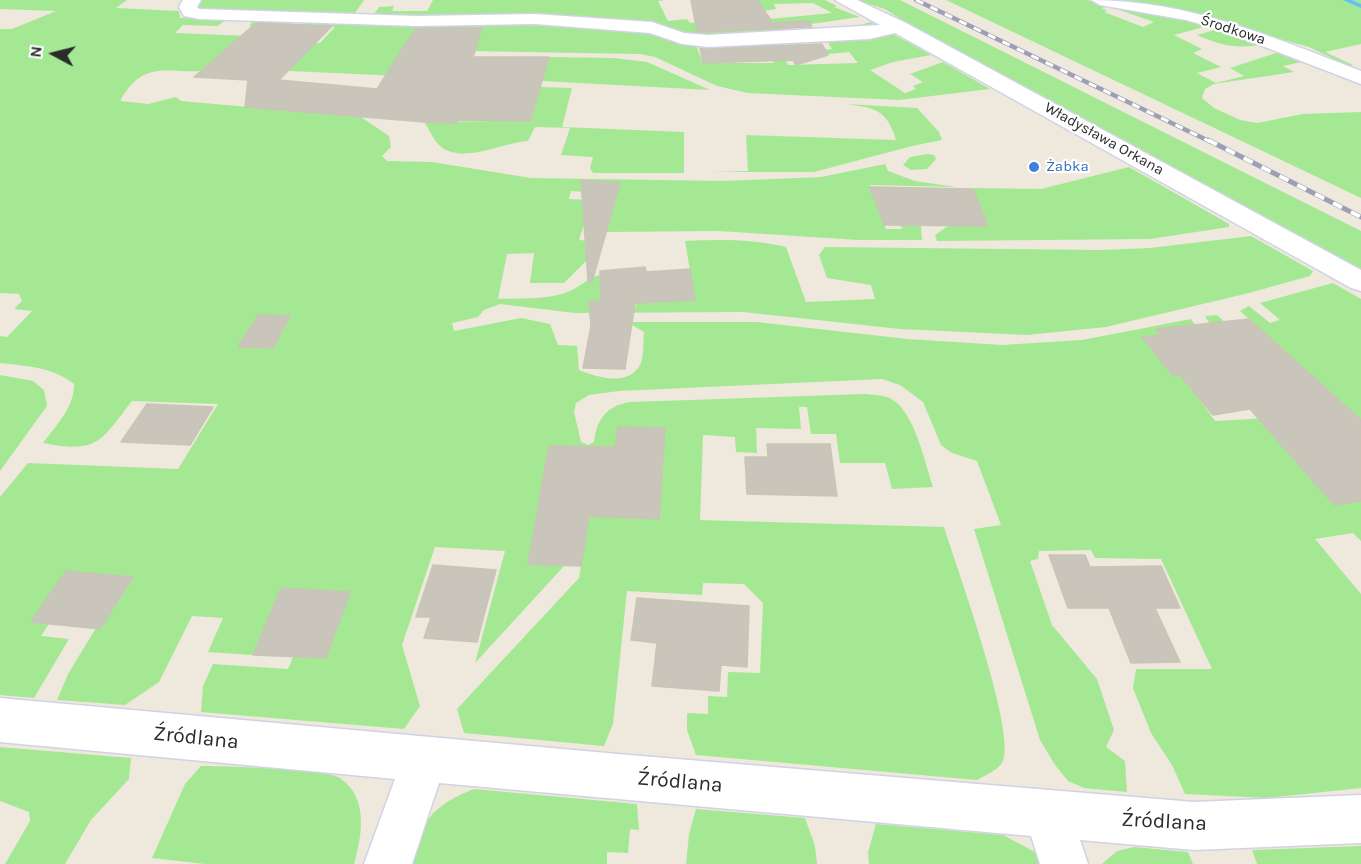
<!DOCTYPE html>
<html>
<head>
<meta charset="utf-8">
<style>
	body { margin:0 }
	#map { position:relative; width:1361px; height:864px; overflow:hidden; background:#eee9dc; font-family:Karla,sans-serif }
	canvas { display:block }
	.north { position:absolute; left:24px; top:24px; width:60px; height:60px; -webkit-text-stroke:4px #fff; paint-order:stroke; rotate:277deg; font-size:16px; font-weight:700; line-height:24px; text-align:center; color:#2b2b2b }
	.north::after { content:''; display:block; margin:auto; width:21px; height:27px; background:#2b2b2b; clip-path:polygon(50% 0,100% 100%,50% 72%,0 100%) }
</style>
</head>
<body>
<div id="map">
<canvas width="1361" height="864"></canvas>
<div class="north">N</div>
</div>
<script>
const c = document.querySelector('canvas').getContext('2d');
c.lineJoin = 'round';
function fill(path, color) {
  c.fillStyle = color;
  c.fill(path, 'evenodd');
}
function trace(path, color, width, dash) {
  c.strokeStyle = color;
  c.lineWidth = width;
  c.lineCap = dash ? 'butt' : 'round';
  c.setLineDash(dash || []);
  c.stroke(path);
}
function write(font, color, halo, rows, align = 'center') {
  c.font = font + ' Karla,sans-serif';
  c.lineWidth = 4.5;
  c.setLineDash([]);
  c.textBaseline = 'middle';
  c.strokeStyle = halo;
  c.fillStyle = color;
  for (const [text, x, y, turn = 0] of rows) {
    c.save();
    c.translate(x, y);
    c.rotate((+turn || 0) * Math.PI / 180);
    c.textAlign = isNaN(turn) ? turn : align;
    if (halo) c.strokeText(text, 0, 0);
    c.fillText(text, 0, 0);
    c.restore();
  }
}
const green = new Path2D(`
	M0,0H127L116,8L179,11L180,18L228,17L218,26L183,25L175,33L249,36L258,26H249L253,21L237,20L240,18L293,20L285,29L294,32L285,42L320,43L335,27L306,25L303,23L306,20C348,22 391,24 433,24C475,24 653,14 675,43H695L703,63H774L773,58H782L778,48H770L769,45L721,47L712,44L778,41L788,65L858,63L849,52L819,55L815,51L832,49L825,38L891,33L931,55L893,62L870,70L905,93L916,89L913,86L923,82L910,74L943,62L990,89L899,100L748,93L717,86L655,57L640,54L467,51L451,56L444,68L406,67L399,76L290,71L258,66L246,70L205,68L201,71C166,73 144,60 121,99V101L148,104L176,97L181,101L361,117L389,136L391,147L382,156L387,161L432,162L531,178L724,181L821,177L885,164L888,171L915,181L956,187L870,185L886,229H902L892,202H919L922,240H858L719,231L606,232L620,183L587,181L583,192L571,191L569,199L592,200L579,240L603,242L601,252L587,260L564,283H530L534,253L507,254L498,299C521,298 549,300 570,291C581,286 588,278 600,275L601,301L589,302L590,310L636,307V303L695,300L685,241C718,239 754,239 786,247L806,302L875,299L871,285L827,278L819,255L825,247L1100,250L1150,248L1251,236L1313,271L1310,276L1249,293L1106,327L1027,335L900,329L743,312L575,313L500,304L484,310L478,317L452,323L454,331L521,318L550,324L558,345L577,346L579,370C597,377 628,387 640,365C644,357 643,342 644,332L627,322H757L907,339L1002,345L1082,340L1191,319L1209,343L1218,345L1221,342L1205,316L1217,315L1276,370L1299,364L1240,311L1249,306L1270,323L1280,320L1260,303L1333,283L1361,299V420L1315,378L1287,385L1321,417L1263,410L1192,331L1175,333L1170,328L1157,329L1161,335L1143,337L1173,376L1182,375L1215,421L1269,418L1307,421L1346,458L1361,455V467L1343,463L1322,466L1306,449L1288,453L1334,505L1361,501V541L1353,533L1315,539L1361,594V788L1267,798L1185,794L1172,765L1151,733L1133,688L1136,669H1212L1161,559L1095,558L1091,550L1039,551L1038,559L1030,561L1052,625L1097,679L1114,730L1106,747L1125,761L1127,792L1084,788L1068,781L1055,765L1040,740L974,529L1001,525L977,461L952,453L941,445L923,402L900,385L882,379L619,391L589,395L576,403L574,412L581,442L588,445L594,442C597,418 607,406 630,402L865,394C875,395 886,395 893,400C915,414 925,463 933,487L892,489L885,463H840L836,434H811L807,407H799L801,429L756,428L757,453L736,452L735,437L703,435L700,520L944,527C956,566 1016,730 1003,761C999,770 985,775 977,780L696,755L687,730V713L708,714V696L727,697L728,672L760,673L763,603L744,584L703,583L702,595L627,591L613,724L604,746L464,733L457,709L579,578L588,521L536,520L532,545L553,546L549,565H565L475,663L505,551L435,547L402,645L420,706L404,729L201,712L203,686L213,664L288,669L293,657L326,658L350,592L281,588L253,655L208,652L223,618L192,616L159,682L125,705L57,700L68,674L96,628L100,629L132,577L66,571L31,622L49,624L41,636L69,639L34,698L0,695V497L28,463L178,469L218,404L132,401C101,441 98,454 43,443C57,424 74,408 74,384C53,367 26,366 0,363V336L7,337L32,311L14,309L22,301L19,294L0,293V29H12L56,11L0,9Z
	M197,0H364L352,17L197,10Z
	M433,0H666L658,1L668,21L687,19L690,23L712,20L706,9H696L708,1L712,5H720L725,10H732L739,22L832,13L813,3L774,4L776,9L764,11L757,0H825L837,6L834,7L860,17L811,24L790,22L785,26L788,31L809,33L820,28C833,37 857,25 871,22L877,26L868,30L706,38L680,35L650,26L543,18H366L372,17L379,7L394,6L392,11H427Z
	M856,0H900L1361,231V272L916,29L885,9Z
	M946,0H1086L1211,25L1174,35L1202,49L1193,53L1221,67L1197,73L1216,83L1244,76L1230,68L1282,51L1310,60L1283,66L1294,72L1214,84L1205,89L1202,98L1214,108L1240,120L1257,123L1303,114L1361,112V198ZM1108,6L1154,22L1143,27L1104,12L1107,11L1102,8Z
	M1111,0H1361V44L1325,52L1353,65L1344,68L1338,61L1309,47L1185,13Z
	M1222,28L1267,43C1242,50 1220,46 1197,35Z
	M549,57L614,58L647,62L710,90L542,81Z
	M509,86L572,88L562,127L684,132V173H593L590,168L593,157L561,155L570,128L535,127L528,141C504,142 462,165 440,146C434,141 429,129 424,122L495,121Z
	M846,104L917,108L939,132L942,140L912,146L814,172H709L748,171L746,135L896,140C887,110 876,108 846,104Z
	M927,154L934,155L936,159L927,169L911,170L903,165L910,157Z
	M1129,167L1229,224V227L1150,239L937,241L935,235L948,226H988L973,188L1041,189Z
	M0,375L33,381L44,390L47,406L0,471Z
	M0,747L131,758L129,779L91,820L65,864H5L30,821L29,812L0,801Z
	M201,766C223,766 328,769 340,778C369,798 362,836 354,864H205L152,858L185,784Z
	M474,789L637,804L639,830L630,829L628,853L607,852V864H409C420,822 433,805 474,789Z
	M696,809L805,818L815,846L817,864H686L689,834Z
	M876,824L1003,835L1035,852L1048,864H869L868,852Z
	M1361,846V864H1257L1252,850Z
	M1134,847L1188,852L1193,864H1102L1117,851Z`);
const stream = new Path2D(`
	M1343,0H1352L1361,4V8Z`);
const building = new Path2D(`
	M691,0H757L773,23L809,21L812,27L697,32Z
	M256,23L332,26L279,80L377,89L416,28H482L473,57H549L530,121L458,120L457,123L424,122L245,107L248,80L194,77Z
	M822,44L828,55L796,65L793,60L703,63L700,48Z
	M581,180L620,183L592,282L588,281Z
	M870,187L973,189L988,226L884,225Z
	M645,267L646,272L690,269L695,300L635,303L625,369L583,368L591,326L589,302L601,301L600,271Z
	M258,315L290,316L273,348L238,347Z
	M1249,319L1361,420V501L1334,505L1250,409L1213,415L1180,375L1173,376L1142,337L1161,335L1156,329Z
	M147,404L213,407L190,445L121,442Z
	M618,427L665,428L659,519L589,516L581,566L528,564L549,446L615,447Z
	M767,444H830L837,496L747,494L745,457H768Z
	M1049,555H1085L1090,567L1161,566L1180,608H1155L1180,662L1131,663L1109,608H1068Z
	M433,565L496,570L477,642L424,638L431,617H416Z
	M66,571L133,577L100,629L31,622Z
	M281,588L350,592L326,658L253,655Z
	M637,598L749,606L747,667L721,665L719,691L652,686L657,643L631,640Z`);
const minor = new Path2D(`
	M183,0H201L197,7L199,9L417,16L535,14L652,22L684,33L708,35L880,25L835,0H857L906,23L1361,270V291L1351,288L895,33L869,39L708,47L682,44L650,33L535,24L417,26L199,19L184,16L179,7Z
	M1091,0C1188,0 1272,37 1361,71V84L1218,29L1186,20L1100,5Z
	M0,698L629,755L1194,802L1361,795V843L1194,850L1080,840L1088,864H1040L1031,836L439,783L412,864H364L395,779L0,742Z`);
const railFar1 = new Path2D(`
	M916,0L1211,142`);
const rail = new Path2D(`
	M1208,140L1361,217`);
const markers = [
	[1034,167,6,"#3f7fe0"]
];
const farStreetnames = [
	["Środkowa",1233,30,18],
	["Władysława Orkana",1104,139,29]
];
const farShopnames = [
	["Żabka",1046,167]
];
const nearStreetnames = [
	["Źródlana",196,738,6],
	["Źródlana",680,782,5],
	["Źródlana",1164,822,3]
];
fill(green, '#a5e894');
fill(stream, '#67bdf7');
fill(building, '#c9c5bb');
trace(building, '#c9c5b5', 1.5);
trace(minor, '#d1d2e5', 3);
fill(minor, '#fff');
trace(railFar1, '#9e9eb7', 4.5);
trace(rail, '#9e9eb7', 5);
trace(railFar1, '#fff', 3, [8]);
trace(rail, '#fff', 4, [10]);
for (const [x, y, r, color] of markers) {
  const dot = new Path2D();
  dot.arc(x, y, r, 0, 2 * Math.PI);
  c.fillStyle = color;
  c.fill(dot);
  trace(dot, '#fff', 2);
}
write('15px', '#2b2b2b', '#fff', farStreetnames);
write('15px', '#366cbe', '#fff', farShopnames, 'left');
write('21px', '#2b2b2b', '#fff', nearStreetnames);
</script>
</body>
</html>
